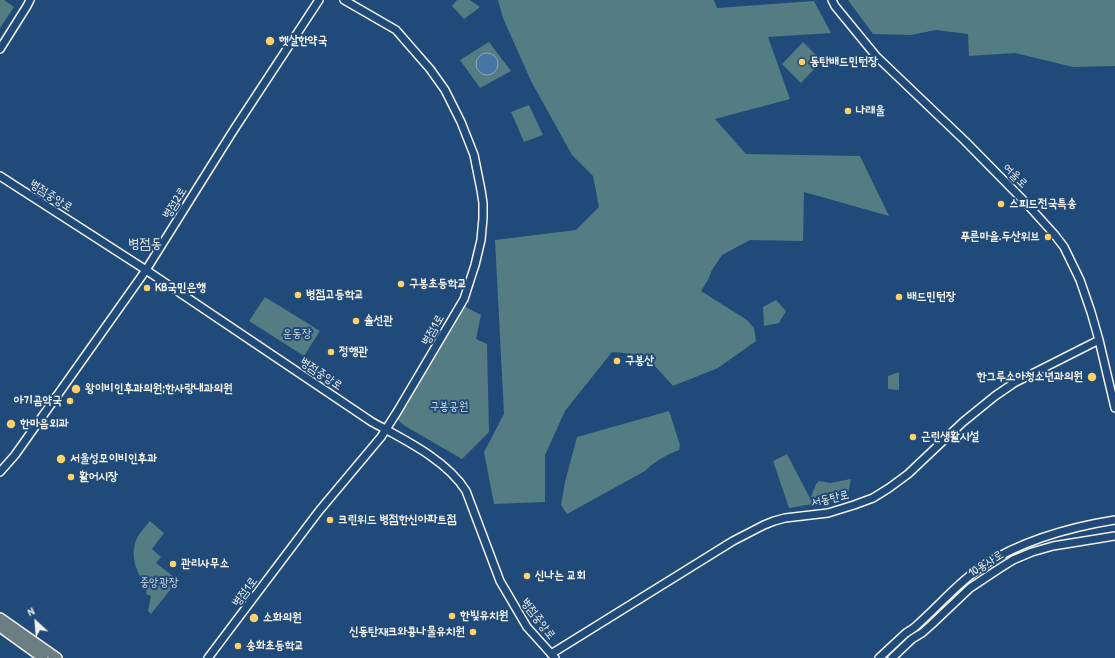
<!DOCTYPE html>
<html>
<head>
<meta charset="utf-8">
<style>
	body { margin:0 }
	#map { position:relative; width:1115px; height:658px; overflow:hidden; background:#1f4a7a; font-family:"Patrick Hand",sans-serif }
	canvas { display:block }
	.north { position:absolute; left:16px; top:602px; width:40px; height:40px; -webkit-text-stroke:3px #1f4a7a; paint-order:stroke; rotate:334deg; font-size:11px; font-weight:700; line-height:16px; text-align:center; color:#f4f1e8 }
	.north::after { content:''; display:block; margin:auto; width:14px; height:18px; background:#f4f1e8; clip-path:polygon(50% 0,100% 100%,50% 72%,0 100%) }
</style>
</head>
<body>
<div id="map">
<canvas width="1115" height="658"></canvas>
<div class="north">N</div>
</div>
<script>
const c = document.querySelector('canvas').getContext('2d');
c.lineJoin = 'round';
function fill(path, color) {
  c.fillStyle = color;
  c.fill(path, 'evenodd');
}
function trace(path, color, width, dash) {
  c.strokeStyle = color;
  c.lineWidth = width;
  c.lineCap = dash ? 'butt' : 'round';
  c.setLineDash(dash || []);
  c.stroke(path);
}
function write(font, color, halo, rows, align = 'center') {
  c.font = font + ' "Patrick Hand","Poor Story",sans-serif';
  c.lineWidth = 4;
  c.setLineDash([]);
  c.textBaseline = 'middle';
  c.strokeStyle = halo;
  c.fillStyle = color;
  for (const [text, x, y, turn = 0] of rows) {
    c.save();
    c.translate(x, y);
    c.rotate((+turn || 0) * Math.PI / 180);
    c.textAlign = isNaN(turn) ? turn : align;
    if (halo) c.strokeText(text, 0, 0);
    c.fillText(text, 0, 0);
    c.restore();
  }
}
const green = new Path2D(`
	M0,0H4L14,7L0,28Z
	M457,0H470L480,7L464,19L452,6Z
	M498,0H714L717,8L814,1L831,33L768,37L790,99L715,119L746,154L860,156L889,216L804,192L803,241L750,240L722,255L712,270L708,280L701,291L747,320L754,328L756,341L718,368L673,386L645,355L612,352L565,411L545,455V502L494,504L484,452L504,414L495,240L576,230L599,207L593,176L572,155L531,81L503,18Z
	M848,0H1115V66L1073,67L1015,53L969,56L968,34L936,30L911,35L873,34Z
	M489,42L511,71L480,88L460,60Z
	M803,42L822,61L801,83L782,64Z
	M529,105L543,135L524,142L511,112Z
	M265,297L320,331L304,356L249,321Z
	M776,300L786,311L779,323L764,326L763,307Z
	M464,306L481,315L476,339L487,344L489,432L462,459L405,426L397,419Z
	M899,372V390L888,389V376Z
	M669,411L680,445L679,450C666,455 655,461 645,471L567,514L561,505L565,482L577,437Z
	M787,454L813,504L789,508L773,461Z
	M851,479L848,493C832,500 827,505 811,497L816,484L819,481L830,483Z
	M150,521L164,533L152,549L161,557L156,563L178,580L151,614L148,611L151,596L146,594L147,586C135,571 129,554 138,536C141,531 146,526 150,521Z`);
const water = new Path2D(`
	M476 64a11 11 0 1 1 22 0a11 11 0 1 1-22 0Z`);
const tertiary = new Path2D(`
	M832,0L835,6L876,56L965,141L1026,203L1054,234L1064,247L1080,280L1091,312L1099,340L1115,408
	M0,49L27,6L30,0
	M0,176L146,270L372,422C403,439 447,460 466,491L500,581L527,627L555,658
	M0,472L15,455L146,270L233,131L319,0
	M551,654L733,541L764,525L774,521L785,518L828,513L854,505L873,498L889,488L908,474L963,422L995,396L1014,383L1099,340
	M208,658L319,511L381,437L397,412L464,299L475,265L481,240L483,218V203L481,190L474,155L461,122L445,90L430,69L396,30L344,0
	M879,658C888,650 897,641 906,633C909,631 913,629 916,626C939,606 958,582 984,565C1022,541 1071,527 1115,520
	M892,658L912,639L922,633L931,625L970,588L997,570L1013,560L1032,552L1053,546L1115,536`);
const primary = new Path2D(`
	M0,618L57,658
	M0,627L43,658`);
const markers = [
	[270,41,5,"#ffd166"],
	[802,62,4,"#ffd166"],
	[848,111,4,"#ffd166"],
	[1001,204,4,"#ffd166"],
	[1048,237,4,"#ffd166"],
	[401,284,4,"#ffd166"],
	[147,288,4,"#ffd166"],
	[298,295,4,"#ffd166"],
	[899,297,4,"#ffd166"],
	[356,321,4,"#ffd166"],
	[331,352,4,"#ffd166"],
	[617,361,4,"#ffd166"],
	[1092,377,5,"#ffd166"],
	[76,389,5,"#ffd166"],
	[70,401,4,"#ffd166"],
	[11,424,5,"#ffd166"],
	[913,437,4,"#ffd166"],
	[61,459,5,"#ffd166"],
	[71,477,4,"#ffd166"],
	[330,520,4,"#ffd166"],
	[173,564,4,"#ffd166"],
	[527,576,4,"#ffd166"],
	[452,616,4,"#ffd166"],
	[254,618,5,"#ffd166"],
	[473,632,4,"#ffd166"],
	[238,646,4,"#ffd166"]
];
const poiNames = [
	["햇살한약국",279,41],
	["동탄배드민턴장",810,62],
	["나래울",856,111],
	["스피드전국특송",1009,204],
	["푸른마을.두산위브",1040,237,"right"],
	["구봉초등학교",409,284],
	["KB국민은행",155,288],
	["병점고등학교",306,295],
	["배드민턴장",907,297],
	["솔선관",364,321],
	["정행관",339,352],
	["구봉산",625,361],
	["한그루소아청소년과의원",1083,377,"right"],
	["왕이비인후과의원;한사랑내과의원",85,389],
	["아기곰약국",62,401,"right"],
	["한마음외과",20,424],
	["근린생활시설",921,437],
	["서울성모이비인후과",70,459],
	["활어시장",79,477],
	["크린위드 병점한신아파트점",338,520],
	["관리사무소",181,564],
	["신나는 교회",535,576],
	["한빛유치원",460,616],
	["소화의원",263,618],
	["신동탄재크와콩나물유치원",465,632,"right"],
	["송화초등학교",246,646]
];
const streetNames = [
	["여울로",1015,176,45],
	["병점중앙로",51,196,33],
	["병점2로",175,203,-58],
	["병점1로",433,330,-60],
	["병점중앙로",321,374,34],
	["서동탄로",830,499,-13],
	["10용사로",986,564,-32],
	["병점1로",245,592,-53],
	["병점중앙로",538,619,53]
];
const parkNames = [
	["운동장",297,334],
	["구봉공원",449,407],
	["중앙광장",159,583]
];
const quarterNames = [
	["병점동",145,244]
];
fill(green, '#547c82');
fill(water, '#4875a3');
trace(water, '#8da7bf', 1);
trace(tertiary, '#f4f1e8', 10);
trace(primary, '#f4f1e8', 12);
trace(tertiary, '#1f4a7a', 7);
trace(primary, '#6d7d84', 9);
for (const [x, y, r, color] of markers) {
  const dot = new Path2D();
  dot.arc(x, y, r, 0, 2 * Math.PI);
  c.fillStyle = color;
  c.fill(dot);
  trace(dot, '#1f4a7a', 1.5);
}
write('bold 12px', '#f4f1e8', '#1f4a7a', poiNames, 'left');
write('12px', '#f4f1e8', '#1f4a7a', streetNames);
write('12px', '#dcdfd9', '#1f4a7a', parkNames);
write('14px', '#f4f1e8', '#1f4a7a', quarterNames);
</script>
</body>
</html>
